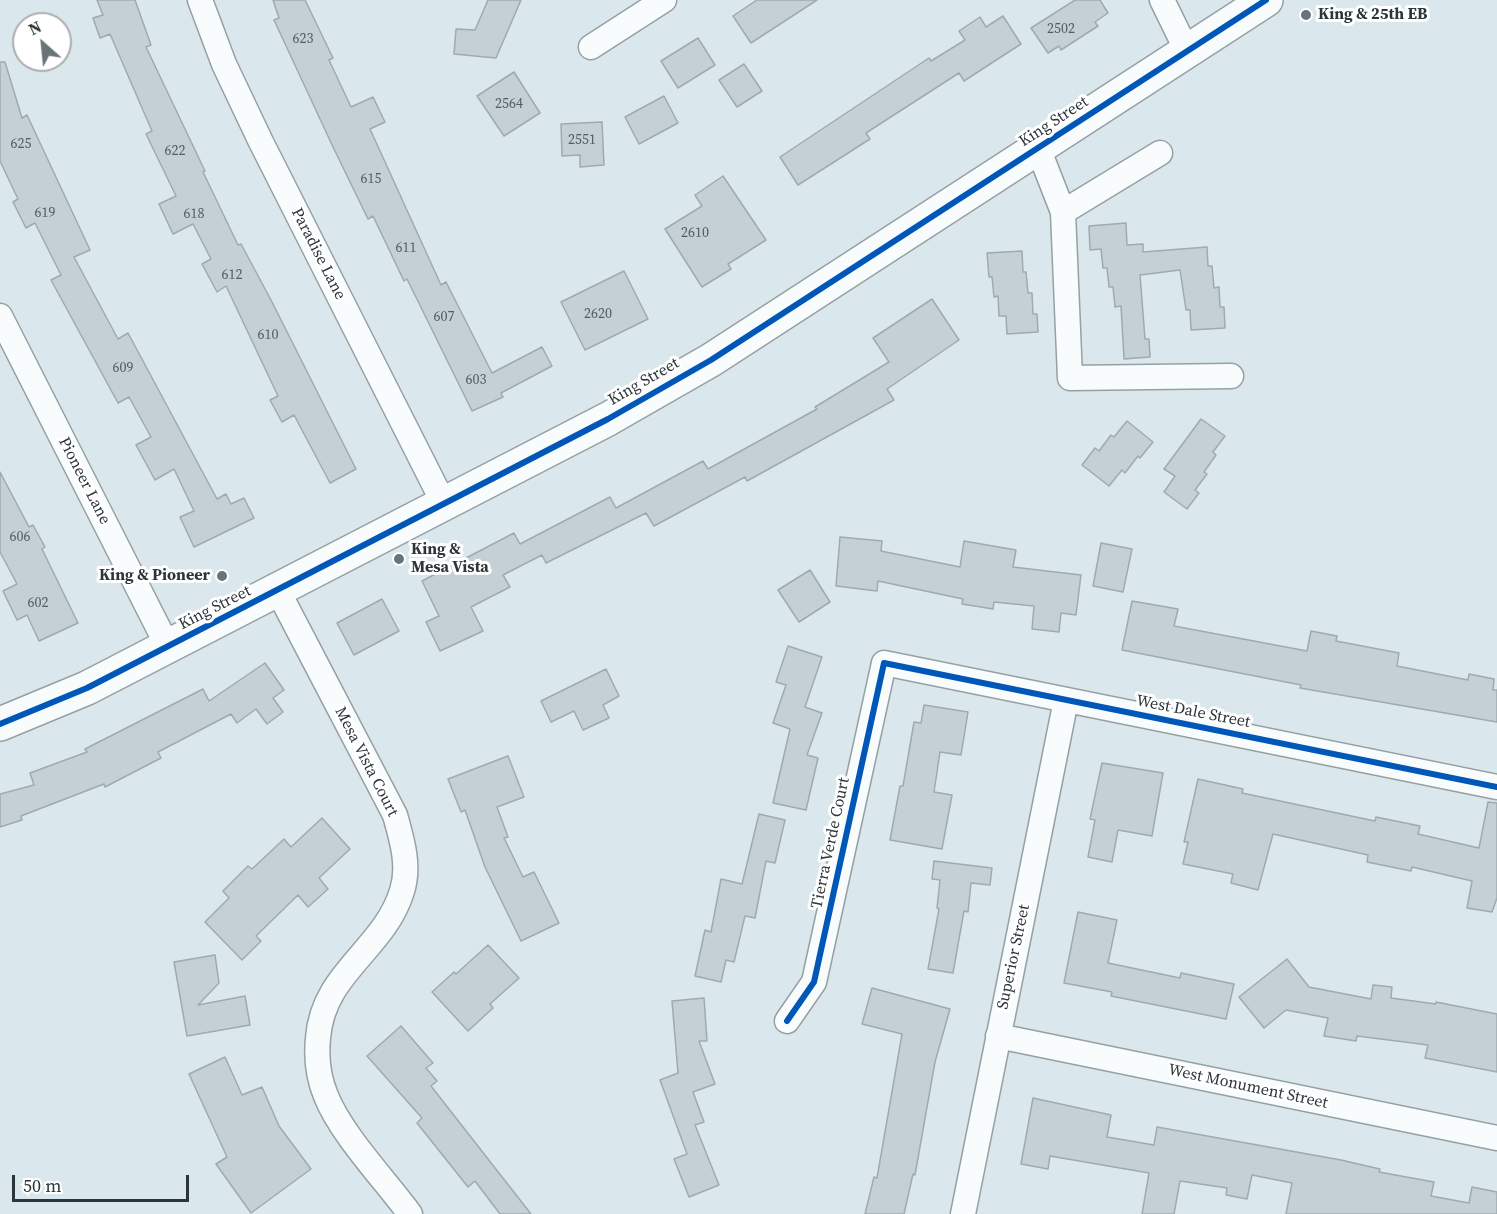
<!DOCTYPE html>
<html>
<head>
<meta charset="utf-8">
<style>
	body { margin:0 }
	#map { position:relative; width:1497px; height:1214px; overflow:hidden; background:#dae8ed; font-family:"Source Serif 4",serif }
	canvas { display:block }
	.north { position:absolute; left:12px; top:12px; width:60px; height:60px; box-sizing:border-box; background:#fff; border:2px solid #abaeb0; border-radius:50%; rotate:333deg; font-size:16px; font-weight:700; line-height:24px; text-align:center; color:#2c353a }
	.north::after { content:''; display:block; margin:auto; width:21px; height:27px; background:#697479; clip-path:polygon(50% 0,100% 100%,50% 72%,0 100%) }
	.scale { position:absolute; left:12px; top:1175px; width:177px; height:27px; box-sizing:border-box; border:3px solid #2c353a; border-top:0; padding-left:8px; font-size:18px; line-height:21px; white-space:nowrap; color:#2c353a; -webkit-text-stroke:4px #fff; paint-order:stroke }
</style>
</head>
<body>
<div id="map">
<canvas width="1497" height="1214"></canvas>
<div class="north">N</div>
<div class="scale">50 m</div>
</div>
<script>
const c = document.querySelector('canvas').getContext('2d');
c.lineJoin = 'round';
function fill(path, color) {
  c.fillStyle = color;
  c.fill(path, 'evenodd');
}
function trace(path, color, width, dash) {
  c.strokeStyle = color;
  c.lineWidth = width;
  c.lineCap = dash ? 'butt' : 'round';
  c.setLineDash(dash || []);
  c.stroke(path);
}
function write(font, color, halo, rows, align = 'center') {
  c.font = font + ' "Source Serif 4",serif';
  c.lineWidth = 6;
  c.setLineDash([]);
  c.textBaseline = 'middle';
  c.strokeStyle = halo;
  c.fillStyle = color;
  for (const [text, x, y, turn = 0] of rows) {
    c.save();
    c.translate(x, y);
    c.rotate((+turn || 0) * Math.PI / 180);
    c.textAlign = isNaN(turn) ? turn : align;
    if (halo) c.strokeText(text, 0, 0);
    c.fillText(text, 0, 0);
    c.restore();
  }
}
const building = new Path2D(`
	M97,0H135L151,45L146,47L205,171L203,172L238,245L241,244L271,300L356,469L330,483L294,415L282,422L270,400L278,396L226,286L217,292L202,264L211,259L193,224L173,234L159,204L176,196L146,134L152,131L110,34L100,38L93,18L103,15Z
	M273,0H305L333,58L329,60L351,107L373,97L385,122L370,129L441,285L446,282L492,373L542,347L552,366L501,393L503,397L472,411L407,279L404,281L373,216L368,219L333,147L274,20L279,18Z
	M488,0H521L496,58L454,54L456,29L475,30Z
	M757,0H817L751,43L733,16Z
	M1075,0H1100L1108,13L1095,22L1098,26L1061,50L1059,46L1048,53L1031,28Z
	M1003,16L1021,44L964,81L959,73L866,133L870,139L798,185L780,157L929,58L931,61L965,40L959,31L980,17L986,27Z
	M698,38L715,65L678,88L661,61Z
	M0,62H5L22,118L27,115L90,250L74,257L118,339L128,333L217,499L226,494L231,504L244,498L254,518L194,547L180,517L194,511L174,469L155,480L136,445L151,437L129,397L118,403L51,280L61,275L35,223L26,228L13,202L18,199L0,161Z
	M744,64L762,91L737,107L719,80Z
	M514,72L540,113L504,136L477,96Z
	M664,96L678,123L639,144L625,117Z
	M602,122L604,165L580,167V155L562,156L561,124Z
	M723,176L766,240L728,264L731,269L702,287L665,229L702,206L695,195Z
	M1126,223L1127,245L1143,244V252L1207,247L1208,266H1212L1214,288L1219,287L1220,307H1224L1225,328L1191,330L1190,310H1186L1180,270L1140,275L1145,339H1149L1150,357L1124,359L1121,306L1115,307L1113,287H1109L1107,268H1103L1101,249L1090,250L1089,226Z
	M1022,251L1023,272H1026L1028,293H1032L1033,314H1037L1038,332L1007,334L1006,316H999L998,296L994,297L992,277H989L987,253Z
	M624,271L648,319L585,350L561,302Z
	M932,299L959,340L887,389L894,400L747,481L745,477L654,526L646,513L546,563L542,555L503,575L510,587L471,607L483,631L440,651L426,622L439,616L422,581L514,533L520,544L610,497L616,508L703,461L708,469L817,409L815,407L889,362L873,338Z
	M1201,419L1225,436L1213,452L1216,455L1204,472L1207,474L1195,490L1199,493L1187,509L1164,492L1175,476L1164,469Z
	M1127,421L1153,442L1140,458L1138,456L1125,473L1122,470L1109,486L1082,465L1095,448L1099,451L1111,435L1114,437Z
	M0,472L29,527L33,525L45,547L42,549L78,623L39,641L27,615L17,620L3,591L17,584L0,552Z
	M840,537L882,541L881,551L960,567L964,541L1016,550L1013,567L1081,575L1076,615L1061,613L1059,632L1032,629L1034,606L994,602L993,609L962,604L963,599L878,581L877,591L836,586Z
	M1101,543L1132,549L1123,592L1093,586Z
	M810,570L830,602L799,622L778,590Z
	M382,599L399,631L354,655L337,623Z
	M1132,601L1178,609L1174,626L1307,651L1311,631L1337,636L1336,641L1399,653L1397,666L1468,680L1469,674L1494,679L1493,690H1497V722L1300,688L1301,685L1122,650Z
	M788,646L822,657L805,707L822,713L807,755L818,758L806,810L773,803L790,729L773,723L786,685L776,682Z
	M265,663L284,690L273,698L283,712L267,724L256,709L237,723L231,714L158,752L161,758L105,787L104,784L21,816L22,820L0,827V794L34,785L30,773L87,752L85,749L203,689L209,701Z
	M606,669L619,696L603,705L609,718L583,730L574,711L551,722L541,701Z
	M924,705L968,712L961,755L940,752L934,792L952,795L942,849L890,840L900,786H903L914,722L921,723Z
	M508,756L524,797L497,807L508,837L504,838L523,877L534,872L559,923L521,941L485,867L465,810L461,812L448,779Z
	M1102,763L1163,773L1152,836L1118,830L1112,862L1088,857L1095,820L1090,819Z
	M1198,779L1243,789L1242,793L1375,821L1376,817L1420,826L1418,834L1479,848L1488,802L1497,803V898L1492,912L1467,908L1472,881L1412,867L1411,871L1367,862L1368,855L1273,834L1258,890L1231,883L1233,874L1183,864L1188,842H1184Z
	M759,814L785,820L775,863L766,861L755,918L745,916L734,962L726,960L721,982L695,976L705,930L711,932L721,879L742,884Z
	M322,818L350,849L319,878L328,889L308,907L298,895L256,936L261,941L242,960L205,922L229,898L223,891L248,866L252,869L284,839L291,847Z
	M934,861L992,868L990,885L971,883L968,912L964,911L953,973L928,969L939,909L937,908L940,880L932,879Z
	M1078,912L1117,920L1108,963L1180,978L1181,973L1234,984L1226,1019L1111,996L1112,992L1064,983Z
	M488,945L519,978L490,1004L493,1008L468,1031L432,992L454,972L456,974Z
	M215,955L219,983L198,1005L245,996L250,1025L187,1036L174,962Z
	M1287,959L1309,987L1371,999L1373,985L1392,987L1391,998L1436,1004V1002L1497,1014V1072L1425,1058L1428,1045L1357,1036L1356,1041L1324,1036L1328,1018L1286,1010L1264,1028L1239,997Z
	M872,988L950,1009L935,1062L915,1175L913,1174L904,1214H865L874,1177L877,1178L902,1034L862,1024Z
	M704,998L707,1041H699L715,1084L693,1092L704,1122L695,1125L719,1185L689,1197L674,1159L687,1154L660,1080L678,1073L672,1001Z
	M401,1026L433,1063L426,1068L437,1081L431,1086L531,1214H500L475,1181L468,1187L417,1123L422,1118L367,1056Z
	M225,1057L242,1095L262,1087L279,1126L311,1169L251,1213L216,1164L227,1157L189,1074Z
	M1033,1098L1111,1115L1107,1137L1154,1145L1157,1127L1341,1160L1380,1169L1379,1172L1434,1182L1431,1196L1469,1203L1472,1187L1497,1192V1214H1286L1292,1183L1252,1175L1247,1199L1226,1195L1227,1188L1180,1181L1174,1214H1142L1149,1173L1050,1156L1048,1169L1021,1164Z`);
const street = new Path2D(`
	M200,0L224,64L260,140L444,504
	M1162,0L1187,51
	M591,47L664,0
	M1038,148L1063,212L1070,378L1231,376
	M1063,212L1160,153
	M0,316L168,647
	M278,591L395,815C402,840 410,866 402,891C384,950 323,972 318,1038C316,1058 318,1077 326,1096C341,1134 385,1180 410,1214
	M787,1021L814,982L884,663L1497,787
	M998,1036L1497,1138
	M963,1214L1066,700`);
const secondary = new Path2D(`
	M0,724L87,688L608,419L711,360L1266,0`);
const cycleway = new Path2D(`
	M0,724L87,688L608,419L711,360L1266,0
	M787,1021L814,982L884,663L1497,787`);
const markers = [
	[1306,15,6,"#697479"],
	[399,559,6,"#697479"],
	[222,576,6,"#697479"]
];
const numberNames = [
	["2502",1061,29],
	["623",303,39],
	["2564",509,104],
	["2551",582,140],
	["625",21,144],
	["622",175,151],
	["615",371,179],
	["619",45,213],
	["618",194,214],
	["2610",695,233],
	["611",406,248],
	["612",232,275],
	["2620",598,314],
	["607",444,317],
	["610",268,335],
	["609",123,368],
	["603",476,380],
	["606",20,537],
	["602",38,603]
];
const poiNames = [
	["King & 25th EB",1318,15],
	["King &",411,550],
	["Mesa Vista",411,568],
	["King & Pioneer",210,576,"right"]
];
const streetNames = [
	["King Street",1054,122,-33],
	["Paradise Lane",318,254,63],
	["King Street",644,382,-30],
	["Pioneer Lane",84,481,63],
	["King Street",215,608,-27],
	["West Dale Street",1193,712,11],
	["Mesa Vista Court",366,762,63],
	["Tierra Verde Court",831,843,-78],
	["Superior Street",1014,957,-78],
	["West Monument Street",1248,1087,12]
];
fill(building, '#c5d0d4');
trace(building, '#9faaae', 1.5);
trace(street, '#96a0a4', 27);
trace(secondary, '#96a0a4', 36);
trace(street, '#f9fcfc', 24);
trace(secondary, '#f9fcfc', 33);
trace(cycleway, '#0057b8', 6);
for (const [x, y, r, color] of markers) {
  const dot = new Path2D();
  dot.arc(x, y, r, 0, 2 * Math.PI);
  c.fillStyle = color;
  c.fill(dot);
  trace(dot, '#fff', 2);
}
write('14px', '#535c61', null, numberNames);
write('bold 16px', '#2c353a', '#fff', poiNames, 'left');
write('16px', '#2c353a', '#fff', streetNames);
</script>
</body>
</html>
